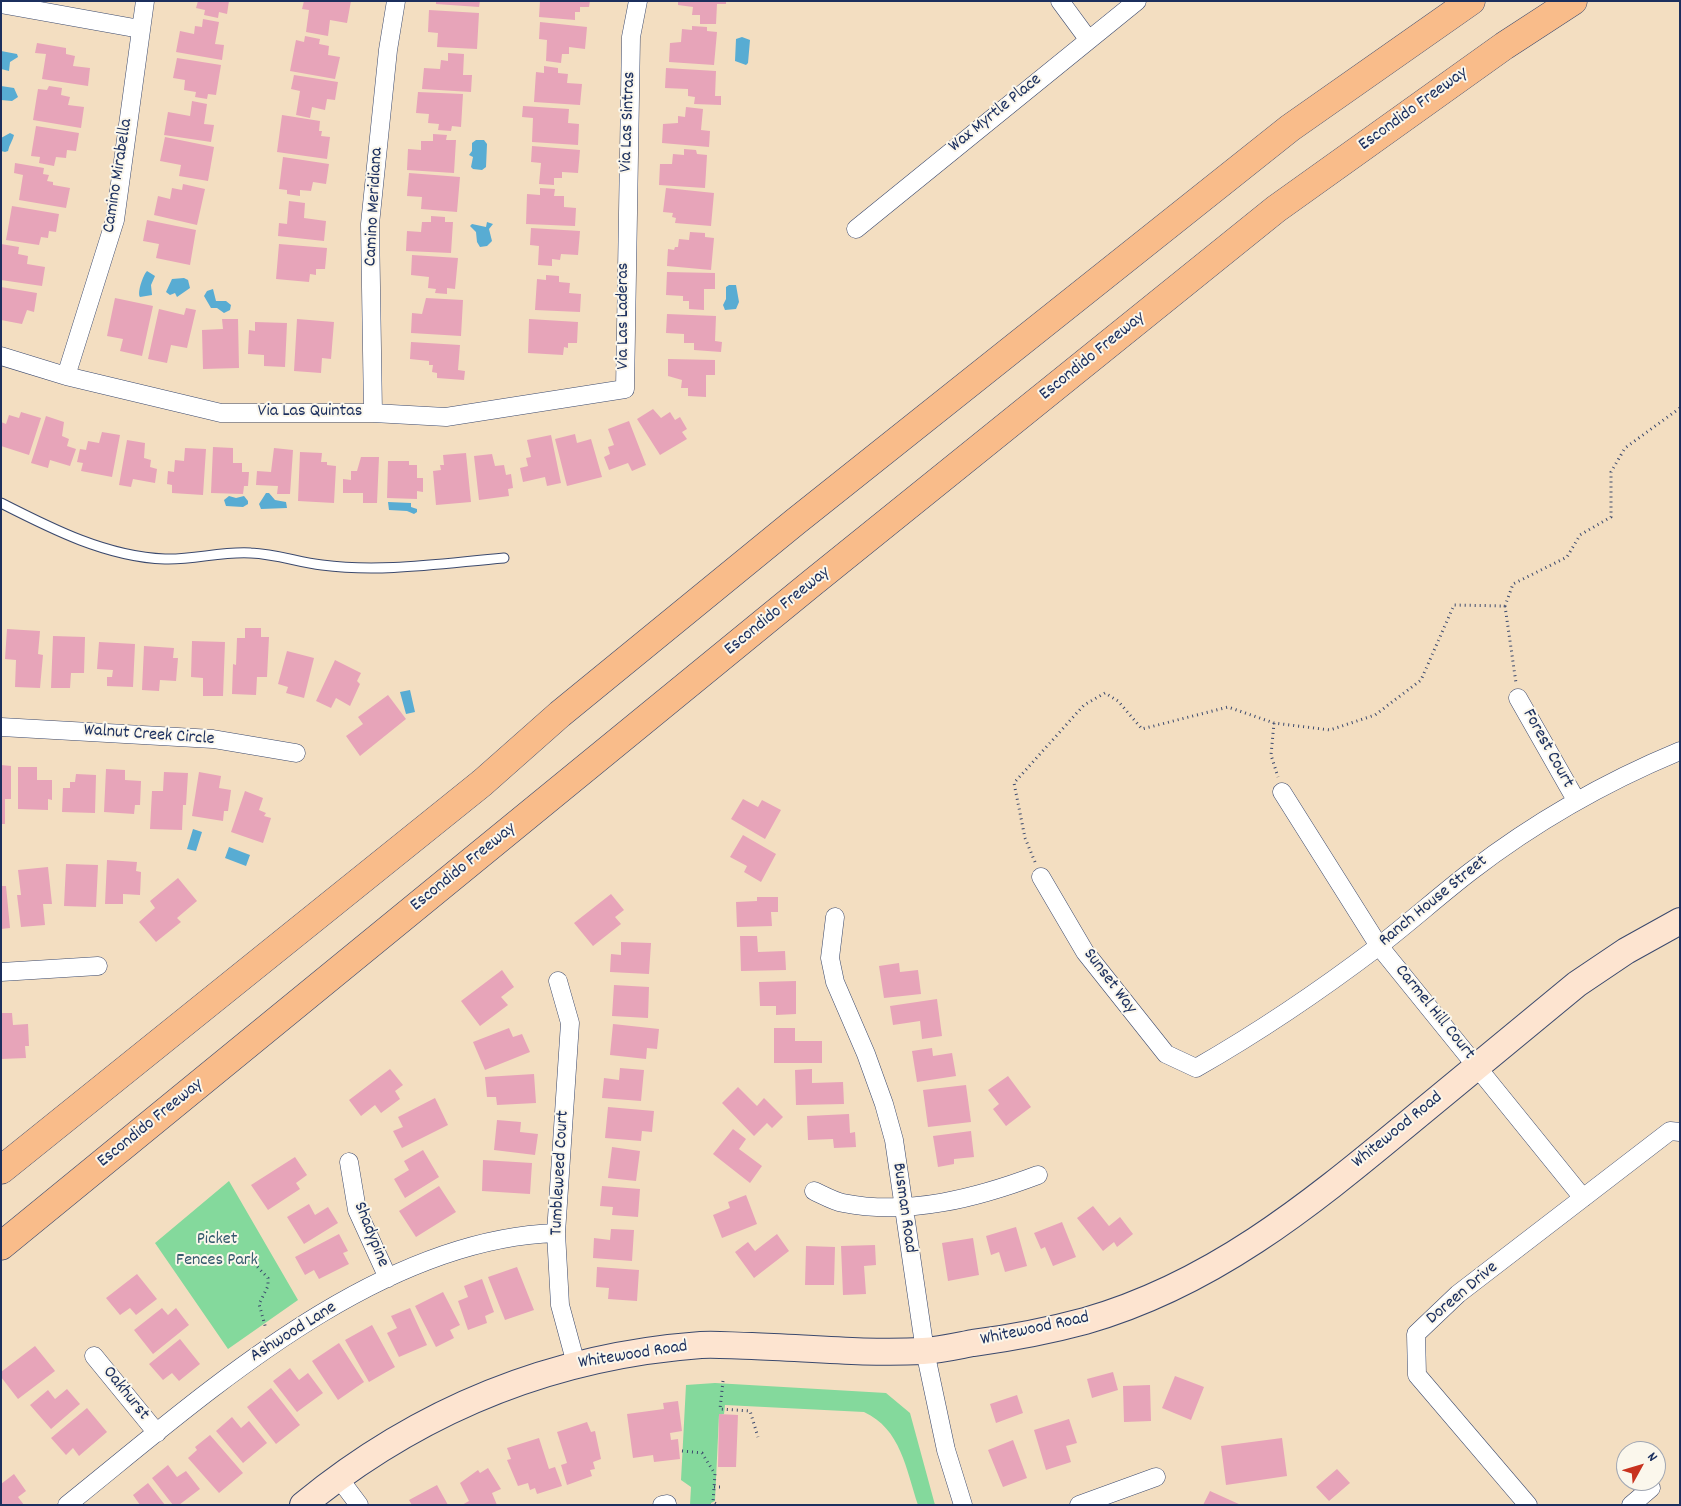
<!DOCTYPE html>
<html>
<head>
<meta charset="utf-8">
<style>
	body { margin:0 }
	#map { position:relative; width:1681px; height:1506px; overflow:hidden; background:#f3dec1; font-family:Dekko,sans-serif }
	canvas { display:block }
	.frame { position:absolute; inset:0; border:2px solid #1b2f5e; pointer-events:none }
	.north { position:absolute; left:1616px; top:1441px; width:50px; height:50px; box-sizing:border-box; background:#fbf7ec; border:1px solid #a1a7b3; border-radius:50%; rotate:51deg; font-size:14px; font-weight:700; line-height:20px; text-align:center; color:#1b2f5e }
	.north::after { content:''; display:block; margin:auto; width:18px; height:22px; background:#c8321e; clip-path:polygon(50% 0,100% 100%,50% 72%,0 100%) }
</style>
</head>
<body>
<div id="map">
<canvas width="1681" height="1506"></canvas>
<div class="frame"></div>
<div class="north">N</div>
</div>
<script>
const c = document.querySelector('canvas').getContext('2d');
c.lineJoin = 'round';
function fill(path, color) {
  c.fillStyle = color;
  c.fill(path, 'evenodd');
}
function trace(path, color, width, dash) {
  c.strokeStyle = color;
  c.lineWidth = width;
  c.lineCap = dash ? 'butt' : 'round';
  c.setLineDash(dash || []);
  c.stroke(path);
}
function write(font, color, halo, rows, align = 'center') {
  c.font = font + ' Dekko,sans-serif';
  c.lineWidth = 4;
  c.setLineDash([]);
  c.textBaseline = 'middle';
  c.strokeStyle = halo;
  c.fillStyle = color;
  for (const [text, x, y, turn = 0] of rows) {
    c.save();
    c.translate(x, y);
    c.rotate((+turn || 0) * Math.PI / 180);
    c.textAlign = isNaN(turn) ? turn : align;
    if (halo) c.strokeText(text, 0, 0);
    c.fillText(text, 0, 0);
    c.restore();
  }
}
const green = new Path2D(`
	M229,1181L298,1300L228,1349L155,1243Z
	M715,1383L886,1393L910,1413L935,1505H918C906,1469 901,1429 864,1412L725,1405L724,1414L719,1415L715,1501L711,1503V1505H690L691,1487L681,1480L686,1385Z`);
const water = new Path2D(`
	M742,37L750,40L748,63L746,65L735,61L736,39Z
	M1,51L17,54L18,57L10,62L9,71L1,69Z
	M1,86L14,88L18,97L12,101L1,100Z
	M10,133L14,135C13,140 9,145 8,151L5,152L1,151V138Z
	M476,140H484L487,144L486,167L482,170L473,169L471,167L473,157L469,155L472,151V143Z
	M487,222L493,224L489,229L492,241L487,246L480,247L477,242L476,232L470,226L472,224L486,227Z
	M147,271L155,276L151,285L152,295L140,297C137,293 143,275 147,271Z
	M184,278L188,280L190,288L177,297L175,293L170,295L166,292L172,279Z
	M729,285H736L739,302L736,309L725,310L723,305L726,299V287Z
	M213,289L216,301H226L231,305L230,310L224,313L217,308H211L204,296L207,291Z
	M266,493H269L275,500L286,502L287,508L261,509L259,504Z
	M229,496L236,498L244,496L248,501V504L243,507L226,506L224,500Z
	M388,502L411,503V507L417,509V512L414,514L407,511L389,510Z
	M410,690L415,712L406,714L400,692Z
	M193,829L202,832L196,851L187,849Z
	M229,847L250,855L246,866L225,858Z`);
const building = new Path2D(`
	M198,1H229L227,14L219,12L218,18L204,15L205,10L196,8Z
	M304,1H351L347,23L330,20L328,36L306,32L309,10L302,9Z
	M436,1H480L479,7L436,4Z
	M540,1H590L589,7H580V12H575V20L539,17Z
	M678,1H726V4H717L716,24H700V15H692L693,7L678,5Z
	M429,10L479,13L477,49L437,47L438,33L428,32Z
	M203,19L219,22L215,44L224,45L222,60L176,52L180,31L194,34L195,26L202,27Z
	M540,22L587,27L585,49L569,47V54H562L561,63L546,61L547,40L539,39Z
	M692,26L707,27V31L717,32L714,65L669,62L670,43L681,42L682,29L692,30Z
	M305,36L320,39L319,44L329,46L328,55L340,57L335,79L290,71L296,40L304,42Z
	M37,43L66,48V54L75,56L73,66L90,68L88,86L42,79L46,54L35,53Z
	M448,53L464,54L463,75H472L471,92L422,89L424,68L440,69L441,60L448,61Z
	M177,58L221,65L216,95L208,94L207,99L195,97L196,92L184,90L185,80L173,78Z
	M544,66L558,68V73L568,74L567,83L582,84L580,105L534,102L536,72L544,73Z
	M666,68L716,71L715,96H721V105L694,104L695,97L688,96V89L665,88Z
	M294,75L338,82L335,100L327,99L325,110L312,107L310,118L296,115L300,91L291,89Z
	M49,86L62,88L61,95L70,97L68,105L84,107L81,128L33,120L38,89L47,90Z
	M418,92L463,94L461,127L452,126L451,131L438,130L439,124L428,123L429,114L416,113Z
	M192,101L207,104L204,124L214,125L211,142L164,135L168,112L190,116Z
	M523,106L569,109L568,123L579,124L578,145L532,142L533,118L522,117Z
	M686,107L703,109L701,130L710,131L709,147L662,143L663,124L678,123V116L685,117Z
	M282,115L320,121L319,131H322L321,136L330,137L327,159L277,152Z
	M36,126L79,133L76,151L67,150L66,158L56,157L54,166L39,163L40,157L31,156Z
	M433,134L447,135L446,140H456L454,173L407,170L408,149L421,150V141H433Z
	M165,137L214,147L208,181L179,176L181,165L160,161Z
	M532,146L580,150L578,173L562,172V178H554V185L539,184L541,163L531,162Z
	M684,149L696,150L697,154L707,155L705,188L659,185L660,164H672L673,154L684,155Z
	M283,157L329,164L326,184L313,182L311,191L300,190V196L287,194V190L279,189Z
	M15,163L44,168L43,174L49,175L47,181L53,182V185L70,188L66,208L19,200L23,175L14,173Z
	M409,173L460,177L457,212L421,209L422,197L407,196Z
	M183,184L205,189L197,225L154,215L158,196L170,199L172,188L182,190Z
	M540,188L555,189L554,196H564V207L576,208L575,226L526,224L527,194L540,195Z
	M666,188L714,193L711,226L675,223L676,218L672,217L673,213L663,212Z
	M289,201L305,203L304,218L326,221L324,241L278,236L279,223L287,224Z
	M12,206L59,214L56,232L49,231L48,238L41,237L39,245L6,240Z
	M431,216L445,217V222H453L451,253L406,251L407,231L421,232L422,222H431Z
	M147,220L196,230L190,265L156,258L159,244L143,241Z
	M531,228L580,231L578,255L561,254L560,260L552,259V266L538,265L539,246L530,245Z
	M690,232L705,233V237L714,238L711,270L667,266L668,249L674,250L675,247H678L679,239L689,240Z
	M1,244L19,247L18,254L28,256L27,264L45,267L42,286L1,280Z
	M279,244L327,248L325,269H316V275L310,274L309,282L276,279Z
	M412,255L458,258L455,289L447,288V294L435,293L436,289L428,288L429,277L411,275Z
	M667,272L715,273V289H704V310L689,309V301H683V296L666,295Z
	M546,275L559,276V282L570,283L569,293L581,294L580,312L535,310L537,279L546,280Z
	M1,287L37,293L34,312L27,310L22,324L1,320Z
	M115,298L153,306L142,356L120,351L123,339L107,336Z
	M426,298L463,300L461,336L411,333L412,313L422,314Z
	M186,308L196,310L187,348L171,345L167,363L148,359L159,309L184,315Z
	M667,314L716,316L715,341L722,342L721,352L694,350V343H684V334L666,333Z
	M222,319H238L239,368L203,369L202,330L223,329Z
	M297,319L334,322L331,359L322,358L321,373L294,371Z
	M529,319L578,322L577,343H568V348L564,347L563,355L528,353Z
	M255,322L287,323L285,367L264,366V355L248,354L249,330L255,331Z
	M411,342L460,345L458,370L465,371L464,380L437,378V373L432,372L433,365H429V361L410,359Z
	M668,359L715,360V375H706V397L688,396V388H681L682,380L668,376Z
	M653,409L661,418L670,412L675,420L680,417L687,429L682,432L687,439L660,455L637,419Z
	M21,412L41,418L29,455L1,446V422L6,424L9,415L19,418Z
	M46,416L64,422L62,436L69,439L67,446L76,449L70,466L50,460L48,468L31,463Z
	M629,421L646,465L632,471L628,463L609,470L604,457L610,454L608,447L614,445L608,429Z
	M102,432L120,435L112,477L81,471L83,463L77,462L80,449L86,450L88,441L99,443Z
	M575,434L577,443L591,439L602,477L567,486L555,439Z
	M551,435L561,483L547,486L545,477L523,482L520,468L528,466L526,458L531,457L527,440Z
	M127,440L145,443L144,458L151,460L150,467L157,469L155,483L133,479L131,487L119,485Z
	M213,447L233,448V463H242V472H249L248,486H244L243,494L211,493Z
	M185,448L206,449L203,495L172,493V485L167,484L168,471L174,472L175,460L184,461Z
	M274,448L293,450L290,494H277L278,486L256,485L257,471L271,472Z
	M300,452L322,453L321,462H327V465L336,466L334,503L298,501Z
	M466,453L471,502L436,505L433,471L441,470L440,465H444L443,455Z
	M492,454L495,466L504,465L506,475L511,474L513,488L508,489L509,496L479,500L474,456Z
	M361,457H379L377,503H363V493H343V479L351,480V471H357Z
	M388,461H409V465H417V478H423V492L417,491V499L387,498Z
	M245,628H261V637H269L267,677H257L256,695L232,694L233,664L236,665L237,638H245Z
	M7,629L40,631L38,654L43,655L40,688L15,687L16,660L5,659Z
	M53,636L85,637L84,673H71L70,688H51Z
	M192,641L225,642L223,696H203V678L191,677Z
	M99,642L135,644L133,687L107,686V677H112L113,670L97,669Z
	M144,646L174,648L173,658H178L176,681L160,680L159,691L142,690Z
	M287,651L314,658L304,698L286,693L288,687L278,684Z
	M335,660L361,673L357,681L360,684L350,706L336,698L331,708L316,701Z
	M388,695L406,719L360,756L346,736L363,724L358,717Z
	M1,765L11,766V799H5V824H1Z
	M18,767H37V780H52V800L48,799V810L18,809Z
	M106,769L125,770V780L141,781L140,805H135L134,814L104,812Z
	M164,772L188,773L186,805H183L182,830L150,829L152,791H163Z
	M199,772L221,776L219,788L231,790L228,811H224L223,821L192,816Z
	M76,774L96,775L95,813L62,812L63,788H70V782H75Z
	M245,791L263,798L259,810L266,813L264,816L271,818L263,843L231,832Z
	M743,799L758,807L762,800L781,810L765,839L731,819Z
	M743,835L776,854L761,882L744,872L747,866L730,857Z
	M107,860L137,862L136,871L141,872L140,895L123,894V904H105Z
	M66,864L98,865L96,907L64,906Z
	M48,867L52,904H43L45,925L21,927L17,895H21L18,870Z
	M178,878L197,901L177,918L181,922L156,942L139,922L155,908L150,901Z
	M1,886H6L10,928L1,929Z
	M611,894L624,910L615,917L621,924L593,946L574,923Z
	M757,897H778V912H771L772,926L737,927L736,902L757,901Z
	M740,936H757L758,952L785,951L786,970L741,971Z
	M621,942L651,943L649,974L610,972L611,954L621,955Z
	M899,963L900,972L918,970L921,994L884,998L879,966Z
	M502,970L514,987L501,997L508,1005L480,1026L461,1001Z
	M796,981V1014L776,1015V1006H760L759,982Z
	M614,985L649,987L648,1018L612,1016Z
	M937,999L942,1036L922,1039L920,1021L893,1025L890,1006Z
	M1,1013H12L13,1025L28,1024L29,1046H25L26,1058L1,1059Z
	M613,1024L659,1029L657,1049L647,1048L646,1059L610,1055Z
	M509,1028L513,1037L522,1034L530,1052L485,1070L473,1042Z
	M774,1028H795V1041H822V1063H774Z
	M932,1048L933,1056L952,1053L956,1076L917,1082L912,1051Z
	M620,1068L644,1070L641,1101L602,1098L604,1078L619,1080Z
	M390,1069L403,1085L395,1091L400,1099L381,1113L375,1105L361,1116L349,1100Z
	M812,1069V1083L843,1082L844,1104L796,1105L795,1070Z
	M534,1074L536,1103L497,1105L496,1097H487L485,1077Z
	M1008,1076L1031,1107L1006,1126L993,1109L999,1104L988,1090Z
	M966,1085L971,1122L928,1127L923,1090Z
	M738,1087L757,1106L764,1098L783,1117L772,1128L767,1123L754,1136L722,1103Z
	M435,1098L448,1125L402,1148L393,1131L403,1127L398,1117Z
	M608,1107L654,1111L652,1132L642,1131L641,1141L605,1138Z
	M849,1114L850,1133L855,1132L856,1147L834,1148L833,1139L808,1140L807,1116Z
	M497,1120L521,1122L520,1132L538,1134L535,1155L494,1150Z
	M733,1129L746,1139L739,1149L762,1166L750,1183L713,1154Z
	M971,1131L974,1157L954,1159V1164L938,1167L933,1136Z
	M612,1147L640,1151L636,1181L608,1178Z
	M423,1150L439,1177L405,1198L394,1179L409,1170L404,1161Z
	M295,1157L307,1175L296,1183L300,1189L268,1210L251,1185Z
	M483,1160L532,1163L530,1194L482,1191Z
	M439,1186L456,1212L416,1237L399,1211Z
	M602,1186L640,1189L638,1217L612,1215L613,1207L600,1206Z
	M746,1195L757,1224L722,1238L713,1215L730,1208L728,1202Z
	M309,1204L315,1215L328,1207L338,1223L304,1244L287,1217Z
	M1093,1206L1109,1226L1120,1217L1133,1234L1117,1247L1114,1242L1103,1251L1077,1218Z
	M1062,1222L1076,1257L1053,1266L1045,1247L1041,1249L1034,1233Z
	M1016,1227L1027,1266L1005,1272L999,1252L991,1255L986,1236Z
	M611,1229L634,1230L632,1261L593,1258L594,1238L610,1240Z
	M339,1234L348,1251L343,1253L349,1264L319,1279L314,1270L305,1275L295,1257Z
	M777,1234L789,1251L754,1278L735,1252L748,1242L755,1251Z
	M973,1238L979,1275L948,1281L942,1243Z
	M875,1245L876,1265L864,1266L866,1294L843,1295L841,1246Z
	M806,1246L835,1247L834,1285H805Z
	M517,1267L534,1310L505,1320L488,1277Z
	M597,1267L639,1270L637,1301L608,1299L609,1288L596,1287Z
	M137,1274L157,1299L136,1315L130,1308L120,1315L106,1298Z
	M482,1279L494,1312L485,1316L487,1323L468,1330L458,1301L468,1297L464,1286Z
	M443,1292L460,1325L450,1330L454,1338L436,1347L415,1306Z
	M162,1308L168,1315L176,1308L189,1325L153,1354L134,1330Z
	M410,1308L427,1345L399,1357L387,1333L397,1328L391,1316Z
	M372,1325L395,1367L369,1382L345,1340Z
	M180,1339L200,1364L179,1381L172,1373L163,1380L149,1364Z
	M339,1343L364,1382L338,1400L312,1361Z
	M35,1346L55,1371L18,1399L1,1377V1372Z
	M290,1368L299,1380L308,1373L323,1393L297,1412L273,1381Z
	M1113,1372L1118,1390L1092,1398L1087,1379Z
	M1175,1376L1204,1387L1191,1420L1162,1408Z
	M1150,1385L1151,1421L1124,1422L1123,1386Z
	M271,1388L300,1425L276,1444L247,1407Z
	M67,1389L80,1404L51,1429L30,1405L48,1390L55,1399Z
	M1017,1395L1023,1413L996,1423L990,1404Z
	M678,1401L682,1431L670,1433L671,1440L678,1439L680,1459L654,1462L653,1455L633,1458L627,1414L664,1409L663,1403Z
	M87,1408L107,1432L79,1456L73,1448L66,1455L51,1438Z
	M719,1414L738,1415L736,1467H718Z
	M232,1417L241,1428L249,1421L267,1443L243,1463L216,1431Z
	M1069,1419L1077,1443L1066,1446L1071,1462L1046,1470L1034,1430Z
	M587,1422L591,1432L595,1431L601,1459L593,1462L595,1469L590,1470L592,1476L567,1485L561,1465L567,1463L557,1432Z
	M210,1435L243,1473L219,1493L188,1458L197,1450L195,1447Z
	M539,1438L549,1469L555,1467L562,1486L537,1494L535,1488L530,1490L528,1483L518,1486L507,1460L511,1459L507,1448Z
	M1282,1438L1287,1476L1226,1485L1221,1446Z
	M1013,1440L1027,1478L1003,1487L988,1450Z
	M168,1465L177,1477L186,1471L200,1489L179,1505H173L152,1478Z
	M488,1468L501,1489L492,1493L497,1505H462L469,1501L460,1483L478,1470L480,1473Z
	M1337,1469L1350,1483L1329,1501L1316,1487Z
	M14,1474L26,1491L18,1497L24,1505H1V1484Z
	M148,1483L165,1505H140L133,1495Z
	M437,1485L448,1505H412L409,1500Z
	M1210,1491L1241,1505H1203Z`);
const path = new Path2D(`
	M1505,606L1516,683
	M1274,723L1271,755L1278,777
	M1035,862L1025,838L1014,783L1084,705L1105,693L1118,701L1142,729L1228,707L1274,723L1330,730L1375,715L1421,680L1454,605L1505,606L1513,584L1567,557L1580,535L1611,517V472L1625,448L1680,408
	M247,1256L268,1278V1286L259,1304L266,1329
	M723,1381L720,1409L750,1411L758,1437
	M682,1451L702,1453L715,1474L713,1502L718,1505
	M714,1487H724`);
const service = new Path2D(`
	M1,503C52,529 107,557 165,559C194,560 222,551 251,553C276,554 298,562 322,565C382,573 444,563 504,558`);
const minor = new Path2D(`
	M1060,1L1088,39
	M1,4L140,29
	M856,229L1137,1
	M1,356L66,376L221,413H373L446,417L625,389L631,37L638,1
	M66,376L115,220L145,1
	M373,413L370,224L388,50L396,1
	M1518,698L1576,800
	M1,727L213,739L296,753
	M1282,792L1379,946L1583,1198
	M1041,877L1085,952L1166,1054L1196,1068C1259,1032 1321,990 1379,946C1410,922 1439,896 1470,872C1535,822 1605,782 1680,751
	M835,917L830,958L835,982L866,1054L884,1104L894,1140L925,1351L946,1450L963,1505
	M1,972L98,966
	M558,981L570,1023L556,1233L560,1305L576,1364
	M349,1162L357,1210L388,1278
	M814,1191C823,1195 833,1201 843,1203C908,1216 977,1198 1038,1175
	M94,1356L157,1433
	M338,1477L359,1505
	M67,1505C203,1396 374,1239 556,1233
	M662,1505L667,1504
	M1079,1505L1156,1477
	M1528,1505L1417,1375L1416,1334L1458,1294L1670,1131L1680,1132
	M1631,1505L1651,1488`);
const secondary = new Path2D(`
	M303,1505C419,1410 551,1356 701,1345C718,1344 735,1346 752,1346C808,1348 866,1354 923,1351C940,1350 957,1346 973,1343C1011,1338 1048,1331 1085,1321C1211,1285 1307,1207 1406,1125C1463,1078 1520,1031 1577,984L1626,951L1680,921`);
const motorway = new Path2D(`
	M1,1170L482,783L560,714L795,522L1290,128L1471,1
	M1,1246L812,583L1276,209L1504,46L1573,1`);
const streetNames = [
	["Escondido Freeway",1414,110,-36],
	["Wax Myrtle Place",996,114,-39],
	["Via Las Sintras",629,122,-88],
	["Camino Mirabella",119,176,-81],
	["Camino Meridiana",375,207,-87],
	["Via Las Laderas",625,316,-90],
	["Escondido Freeway",1093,357,-39],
	["Via Las Quintas",310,413],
	["Escondido Freeway",778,612,-39],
	["Walnut Creek Circle",149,736,4],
	["Forest Court",1547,749,61],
	["Escondido Freeway",464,868,-39],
	["Ranch House Street",1434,902,-39],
	["Sunset Way",1109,982,53],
	["Carmel Hill Court",1434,1013,51],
	["Escondido Freeway",151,1124,-39],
	["Whitewood Road",1398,1131,-39],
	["Tumbleweed Court",561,1173,-87],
	["Busman Road",903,1208,82],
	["Shadypine",370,1235,68],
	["Doreen Drive",1463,1294,-40],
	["Whitewood Road",1035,1330,-12],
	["Ashwood Lane",294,1333,-32],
	["Whitewood Road",633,1356,-9],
	["Oakhurst",125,1394,51]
];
const parkNames = [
	["Picket",217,1241],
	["Fences Park",217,1262]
];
fill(green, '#84d99c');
fill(water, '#58acd3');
fill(building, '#e7a4b9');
trace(service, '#3b496d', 11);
trace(minor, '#3b496d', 19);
trace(secondary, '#3b496d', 28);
trace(motorway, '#3b496d', 29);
trace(path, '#3b496d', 3, [1, 4]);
trace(service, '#fff', 9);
trace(minor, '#fff', 18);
trace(secondary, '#fde4d0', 26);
trace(motorway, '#f9bc8a', 28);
write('18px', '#1b2f5e', '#fbf7ec', streetNames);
write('18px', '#355a6e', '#fbf7ec', parkNames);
</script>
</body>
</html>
